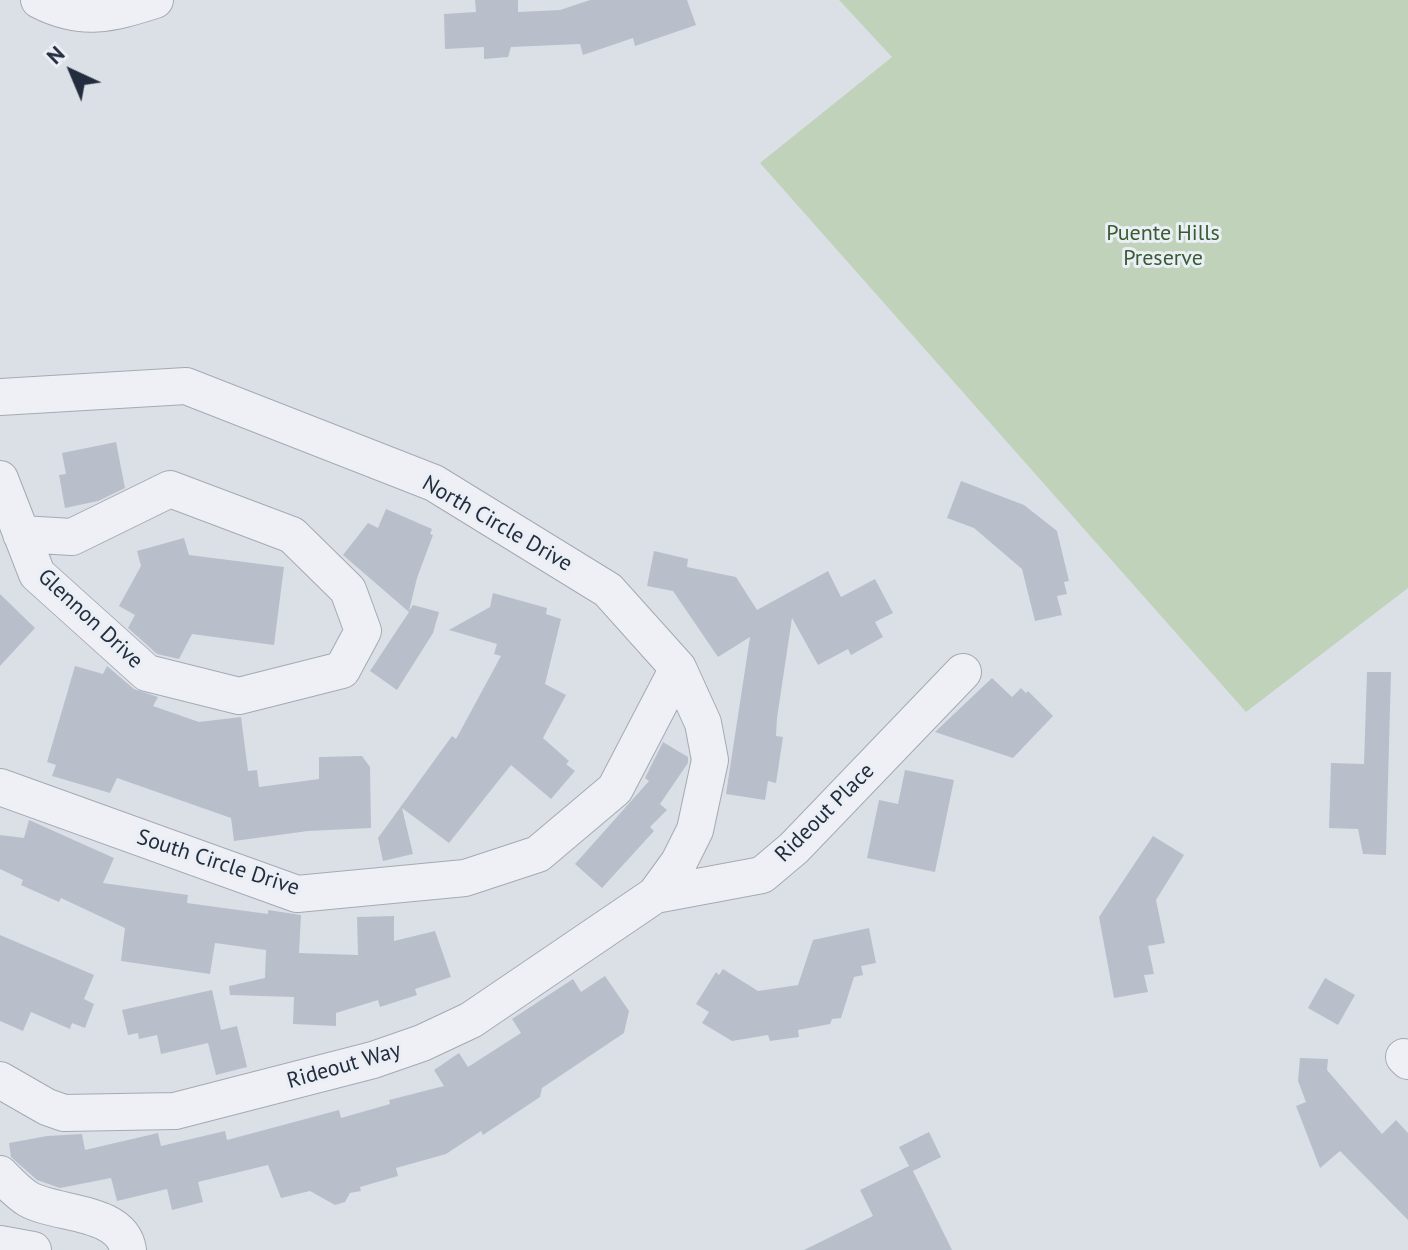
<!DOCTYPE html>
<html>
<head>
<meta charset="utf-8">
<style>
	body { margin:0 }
	#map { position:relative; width:1408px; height:1250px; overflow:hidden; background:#dbe0e7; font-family:"PT Sans",sans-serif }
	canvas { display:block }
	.north { position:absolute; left:32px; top:32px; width:80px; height:80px; -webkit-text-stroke:6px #eaeef5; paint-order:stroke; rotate:316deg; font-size:22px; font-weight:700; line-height:32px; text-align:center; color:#242d3e }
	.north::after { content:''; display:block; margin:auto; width:28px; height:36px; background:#242d3e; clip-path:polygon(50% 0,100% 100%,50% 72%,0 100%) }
</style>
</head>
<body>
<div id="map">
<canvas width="1408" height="1250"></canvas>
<div class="north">N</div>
</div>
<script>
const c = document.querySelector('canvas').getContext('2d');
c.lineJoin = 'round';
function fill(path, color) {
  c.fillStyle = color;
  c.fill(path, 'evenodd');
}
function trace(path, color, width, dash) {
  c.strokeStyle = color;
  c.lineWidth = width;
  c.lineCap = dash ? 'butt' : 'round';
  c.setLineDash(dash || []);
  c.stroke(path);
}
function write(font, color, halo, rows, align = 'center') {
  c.font = font + ' "PT Sans",sans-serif';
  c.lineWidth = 6;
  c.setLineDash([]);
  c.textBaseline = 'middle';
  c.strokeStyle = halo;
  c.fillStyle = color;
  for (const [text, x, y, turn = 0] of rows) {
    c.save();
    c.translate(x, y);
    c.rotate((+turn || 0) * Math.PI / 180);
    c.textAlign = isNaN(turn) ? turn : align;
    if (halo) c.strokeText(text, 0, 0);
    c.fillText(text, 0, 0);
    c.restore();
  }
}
const green = new Path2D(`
	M839,0H1408V588L1246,712L760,163L892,57Z`);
const building = new Path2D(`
	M475,0H518V12L560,10L590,0H687L696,25L635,46L633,38L583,55L580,44L511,47L508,57L484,59V47L445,49L444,14L476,12Z
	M116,442L125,488L98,501L65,508L59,475L66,474L62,453Z
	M961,481L1024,505L1057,531L1069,581L1064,582L1067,594L1057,596L1062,615L1035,621L1022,569L974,528L947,518Z
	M386,509L432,529L430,534L433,535L417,578L409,611L413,605L439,612L433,633L397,690L370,671L409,612L343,555L368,523L378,528Z
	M184,538L189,555L284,567L274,645L192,634L179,659L157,654L128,628L135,615L119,606L141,566L137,551Z
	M654,551L688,559L687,567L736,577L757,610L828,571L841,597L875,579L893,613L875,622L883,637L851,655L848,649L818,665L792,618L777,718L776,736L783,737L776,783L768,781L765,800L726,794L750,637L718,657L673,591L647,586Z
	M493,593L547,608L546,614L561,619L545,684L566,695L543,738L569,761L566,764L575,771L551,799L511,765L449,843L402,808L413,854L383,861L378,838L452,736L456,739L501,656L494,654L497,644L449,630L490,607Z
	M0,594L35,628L0,666Z
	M75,666L103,674L107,666L134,689L158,697L153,706L199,722L241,717L248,771L257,770L259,787L319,779V757L362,756L370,767L371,828L308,831L234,841L231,818L117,778L110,793L52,776L56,765L47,762Z
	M1367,672H1391L1386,855L1363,854L1358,829L1329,828L1331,763L1364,764Z
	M992,678L1012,697L1021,688L1026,693L1028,691L1053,716L1013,758L935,732Z
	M663,742L688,757V763L660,804L667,810L650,827L654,831L602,888L575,864L649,781L645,778Z
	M905,770L954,780L935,872L867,858L879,800L898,804Z
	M29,820L114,858L103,883L188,895L187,903L268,914V910L301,915L299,953L358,955L357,917L394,916V941L435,931L451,977L415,989L417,995L380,1007L378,1000L336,1013V1026L293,1024L294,997L230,995L229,986L265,978L266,950L215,943L210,974L121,961L125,928L61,898L59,902L21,885L23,880L0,869V835L24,838Z
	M1153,836L1184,855L1156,900L1165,943L1148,946L1154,974L1144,975L1148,992L1114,998L1099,917Z
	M869,928L876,963L861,966L863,975L854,977L841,1018L832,1019L830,1024L798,1030L799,1037L770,1041L768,1035L732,1041L702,1023L709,1012L696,1004L716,972L719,975L723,969L758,991L798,985L813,940Z
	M0,935L94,975L84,999L94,1004L85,1028L72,1023L70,1029L31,1012L23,1031L0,1021Z
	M605,976L629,1011L624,1033L542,1088L540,1097L483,1135L481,1131L446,1154L396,1168L398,1176L360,1187L361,1191L350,1193L345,1202L335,1205L310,1191L281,1198L268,1165L198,1182L203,1202L172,1210L167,1189L117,1201L111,1178L60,1188L37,1180L11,1157L9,1143L47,1136L82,1134L85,1150L158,1133L161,1146L225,1131L227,1140L339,1110L341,1118L390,1104L389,1100L444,1086L434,1070L459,1053L468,1067L521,1033L512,1019L573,979L581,992Z
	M1325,978L1355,995L1338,1025L1308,1008Z
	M212,990L221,1030L237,1026L247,1067L216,1075L208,1043L161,1054L157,1035L139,1039L138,1033L128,1035L122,1010Z
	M1300,1058L1328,1059L1327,1070L1382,1134L1396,1120L1408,1133V1220L1340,1151L1320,1168L1296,1106L1306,1102L1298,1081Z
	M929,1132L941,1157L913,1171L952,1250H804L873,1216L860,1190L909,1166L899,1147Z`);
const minor = new Path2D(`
	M39,0C82,22 111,14 155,0
	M0,397L186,386L434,483L608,590L678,668L703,723L710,760L695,830L679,862L655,895L471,1020L422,1043L373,1060L175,1111L64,1113L47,1107L0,1080
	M0,479L37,574L147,673L239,696L342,670L363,631L348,590L292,535L170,489L72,537L21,534
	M0,787L297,894L465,878L538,854L615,789L678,668
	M655,895L762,875L794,848L963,672
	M1404,1057L1408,1061
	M0,1174C8,1182 18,1193 28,1199C56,1215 122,1210 128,1250
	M0,1244L33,1250`);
const parkNames = [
	["Puente Hills",1163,234],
	["Preserve",1163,259]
];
const streetNames = [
	["North Circle Drive",497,524,30],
	["Glennon Drive",90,619,43],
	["Rideout Place",825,813,-45],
	["South Circle Drive",218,863,18],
	["Rideout Way",344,1066,-16]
];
fill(green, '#c1d2bb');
fill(building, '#b8bfca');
trace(minor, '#a4aab4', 38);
trace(minor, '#eef0f5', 36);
write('22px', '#385b30', '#eaeef5', parkNames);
write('22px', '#242d3e', '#eaeef5', streetNames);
</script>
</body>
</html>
